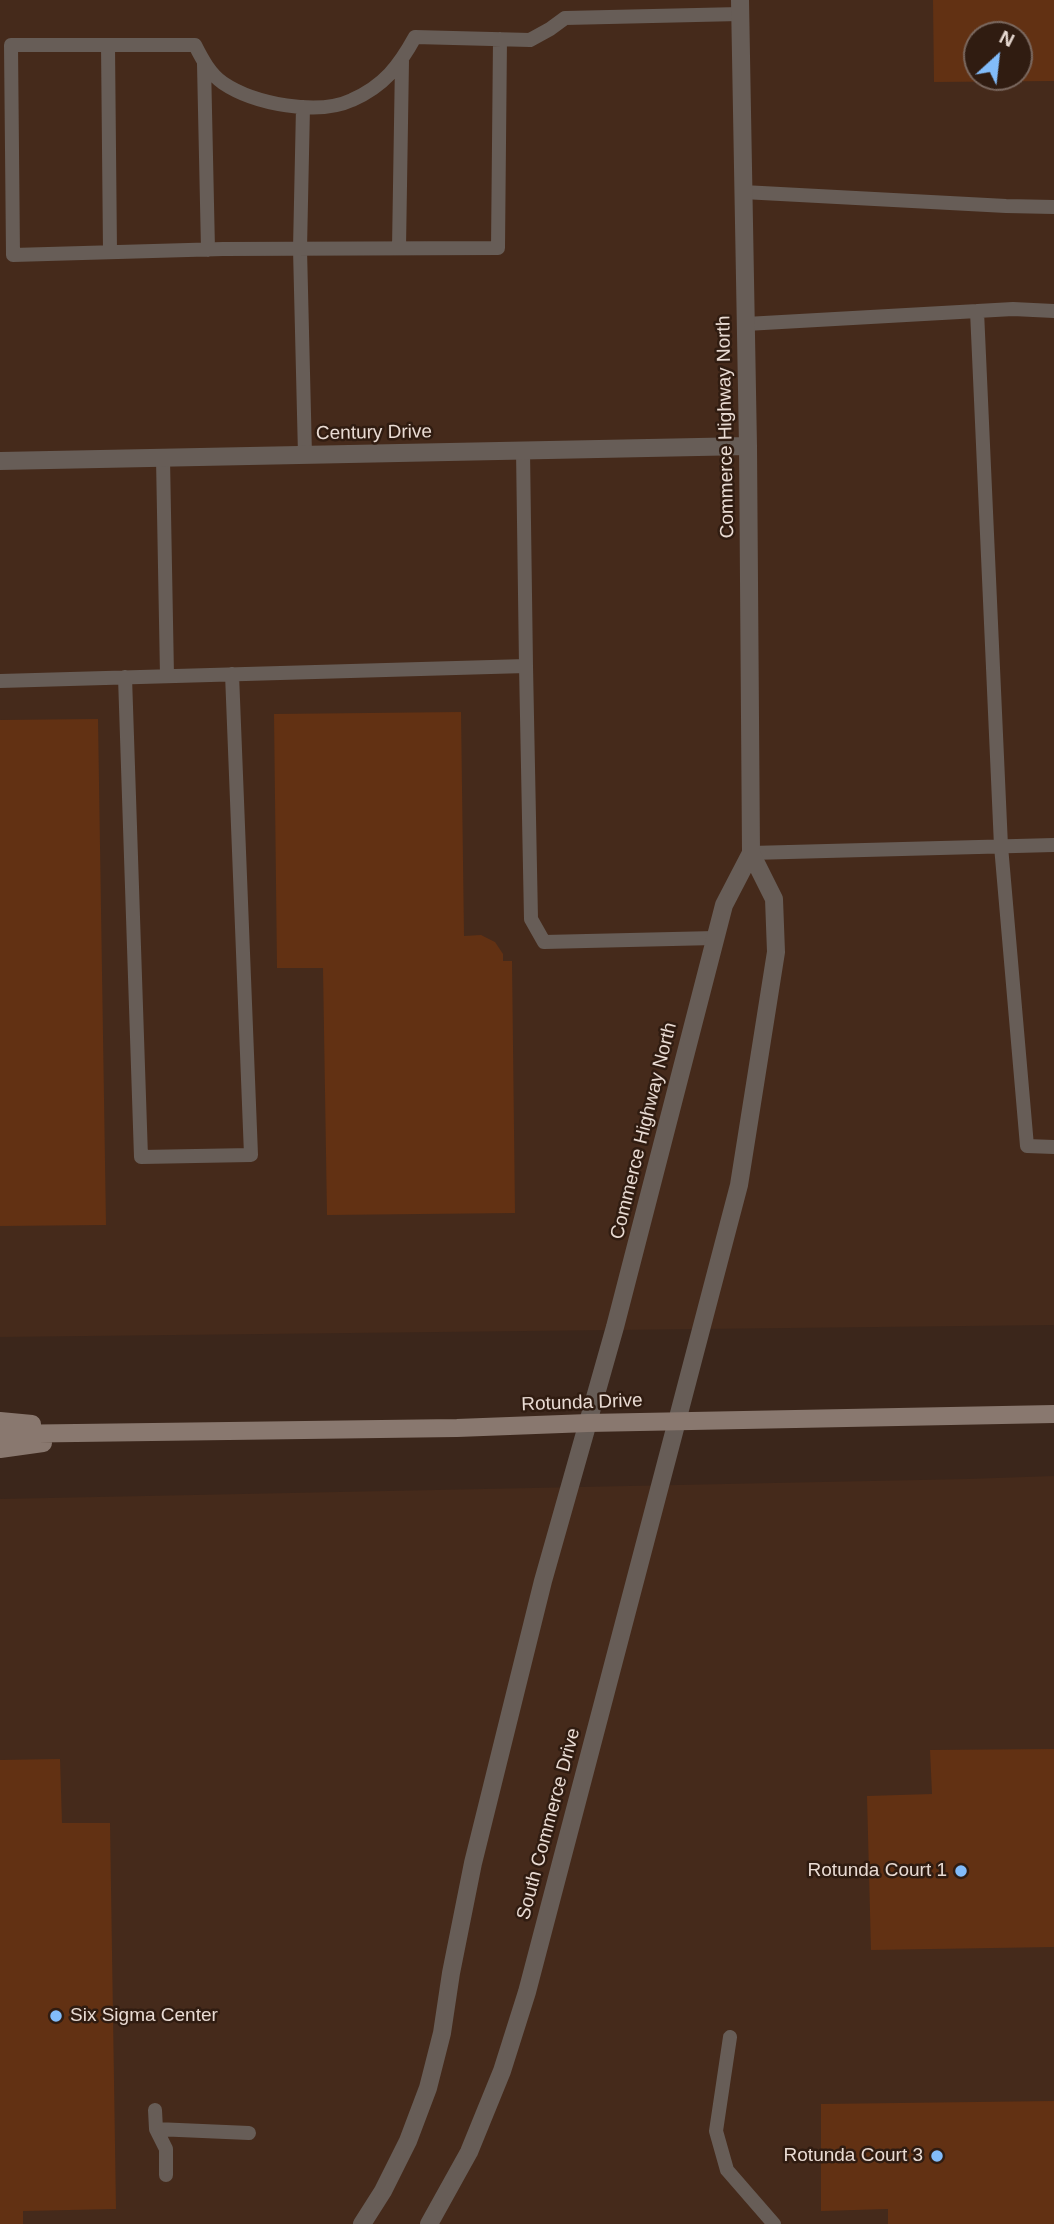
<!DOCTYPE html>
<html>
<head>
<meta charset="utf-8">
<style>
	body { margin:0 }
	#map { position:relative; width:1054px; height:2224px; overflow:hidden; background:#3b261b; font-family:Helvetica,sans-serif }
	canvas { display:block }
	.north { position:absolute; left:963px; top:21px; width:70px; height:70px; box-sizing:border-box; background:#301c11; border:2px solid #7a685f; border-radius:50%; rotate:27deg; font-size:19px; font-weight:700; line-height:28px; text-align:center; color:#e9dbd3 }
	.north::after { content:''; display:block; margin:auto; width:24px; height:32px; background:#82bcfa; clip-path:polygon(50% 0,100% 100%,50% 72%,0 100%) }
</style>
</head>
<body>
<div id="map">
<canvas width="1054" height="2224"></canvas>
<div class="north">N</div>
</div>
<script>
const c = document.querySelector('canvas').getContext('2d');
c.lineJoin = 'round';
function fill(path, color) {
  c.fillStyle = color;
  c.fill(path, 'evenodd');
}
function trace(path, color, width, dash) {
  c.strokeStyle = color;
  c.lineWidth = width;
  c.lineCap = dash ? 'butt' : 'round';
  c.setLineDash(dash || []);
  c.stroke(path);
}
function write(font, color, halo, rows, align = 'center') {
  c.font = font + ' Helvetica,sans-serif';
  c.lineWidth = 5;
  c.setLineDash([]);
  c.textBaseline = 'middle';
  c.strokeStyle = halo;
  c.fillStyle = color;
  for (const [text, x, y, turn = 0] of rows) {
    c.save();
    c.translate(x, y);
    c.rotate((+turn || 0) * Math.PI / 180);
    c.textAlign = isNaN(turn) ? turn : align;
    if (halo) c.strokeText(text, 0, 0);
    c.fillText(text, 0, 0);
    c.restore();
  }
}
const built = new Path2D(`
	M0,0H1054V1325L0,1337ZM977,35H1019V77H977Z
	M1054,1476V2224H0V1499L967,1479Z`);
const building = new Path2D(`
	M933,0H1054V81L934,82ZM977,35H1019V77H977Z
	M461,712L464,936L481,935L495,942L503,954V961H512L515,1213L327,1215L323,968H277L274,714Z
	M98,719L106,1225L0,1226V720Z
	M1054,1749V1947L871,1950L867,1796L932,1794L930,1750Z
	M60,1759L62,1823H110L116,2209L23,2211V2224H0V1760Z
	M1054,2101V2224H888V2209L821,2211V2104Z`);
const lane = new Path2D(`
	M500,39L498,248L223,249L13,255L11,45H195C202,59 210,74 223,83C254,104 318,116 352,100C384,86 399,66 415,37L530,40L550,29L565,18L740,14
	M108,45L110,252
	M204,64L208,250
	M303,107L300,249L305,455
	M743,192L1006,206L1054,207
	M399,248L402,61
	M977,311L1001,846L1027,1146L1054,1147
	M746,324L1013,309L1054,311
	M523,450L526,666
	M163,458L167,676
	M125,677L141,1157L251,1155L232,674
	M0,681L526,666L531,919L544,942L715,938
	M751,853L1054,845
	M730,2037L716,2131L727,2170L774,2224
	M155,2110L156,2129L166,2149V2175
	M156,2129L249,2133`);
const street = new Path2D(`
	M0,461L748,446
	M362,2224L383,2191L408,2141L428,2088L442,2033L451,1973L473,1863L543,1581L615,1327L724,905L751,853
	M429,2224L469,2152L502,2071L527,1992L739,1185L776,952L774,899L751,853L748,446L740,0`);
const secondary = new Path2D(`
	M0,1421L32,1424
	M0,1434L457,1428L588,1423L1054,1414
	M0,1449L43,1443`);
const markers = [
	[961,1871,7,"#82bcfa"],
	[56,2016,7,"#82bcfa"],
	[937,2156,7,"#82bcfa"]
];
const streetNames = [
	["Commerce Highway North",726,427,-91],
	["Century Drive",374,433,-1],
	["Commerce Highway North",644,1131,-76],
	["Rotunda Drive",582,1403,-2],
	["South Commerce Drive",549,1824,-75]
];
const poiNames = [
	["Rotunda Court 1",947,1871],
	["Six Sigma Center",70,2016,"left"],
	["Rotunda Court 3",923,2156]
];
fill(built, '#452a1b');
fill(building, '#623113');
trace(lane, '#675d57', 14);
trace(street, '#675d57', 18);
trace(secondary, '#89786f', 18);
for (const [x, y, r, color] of markers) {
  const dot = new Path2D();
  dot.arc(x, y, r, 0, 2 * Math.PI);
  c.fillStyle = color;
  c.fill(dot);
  trace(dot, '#301c11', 2.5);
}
write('19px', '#e9dbd3', '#301c11', streetNames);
write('19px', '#e9dbd3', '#301c11', poiNames, 'right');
</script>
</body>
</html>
